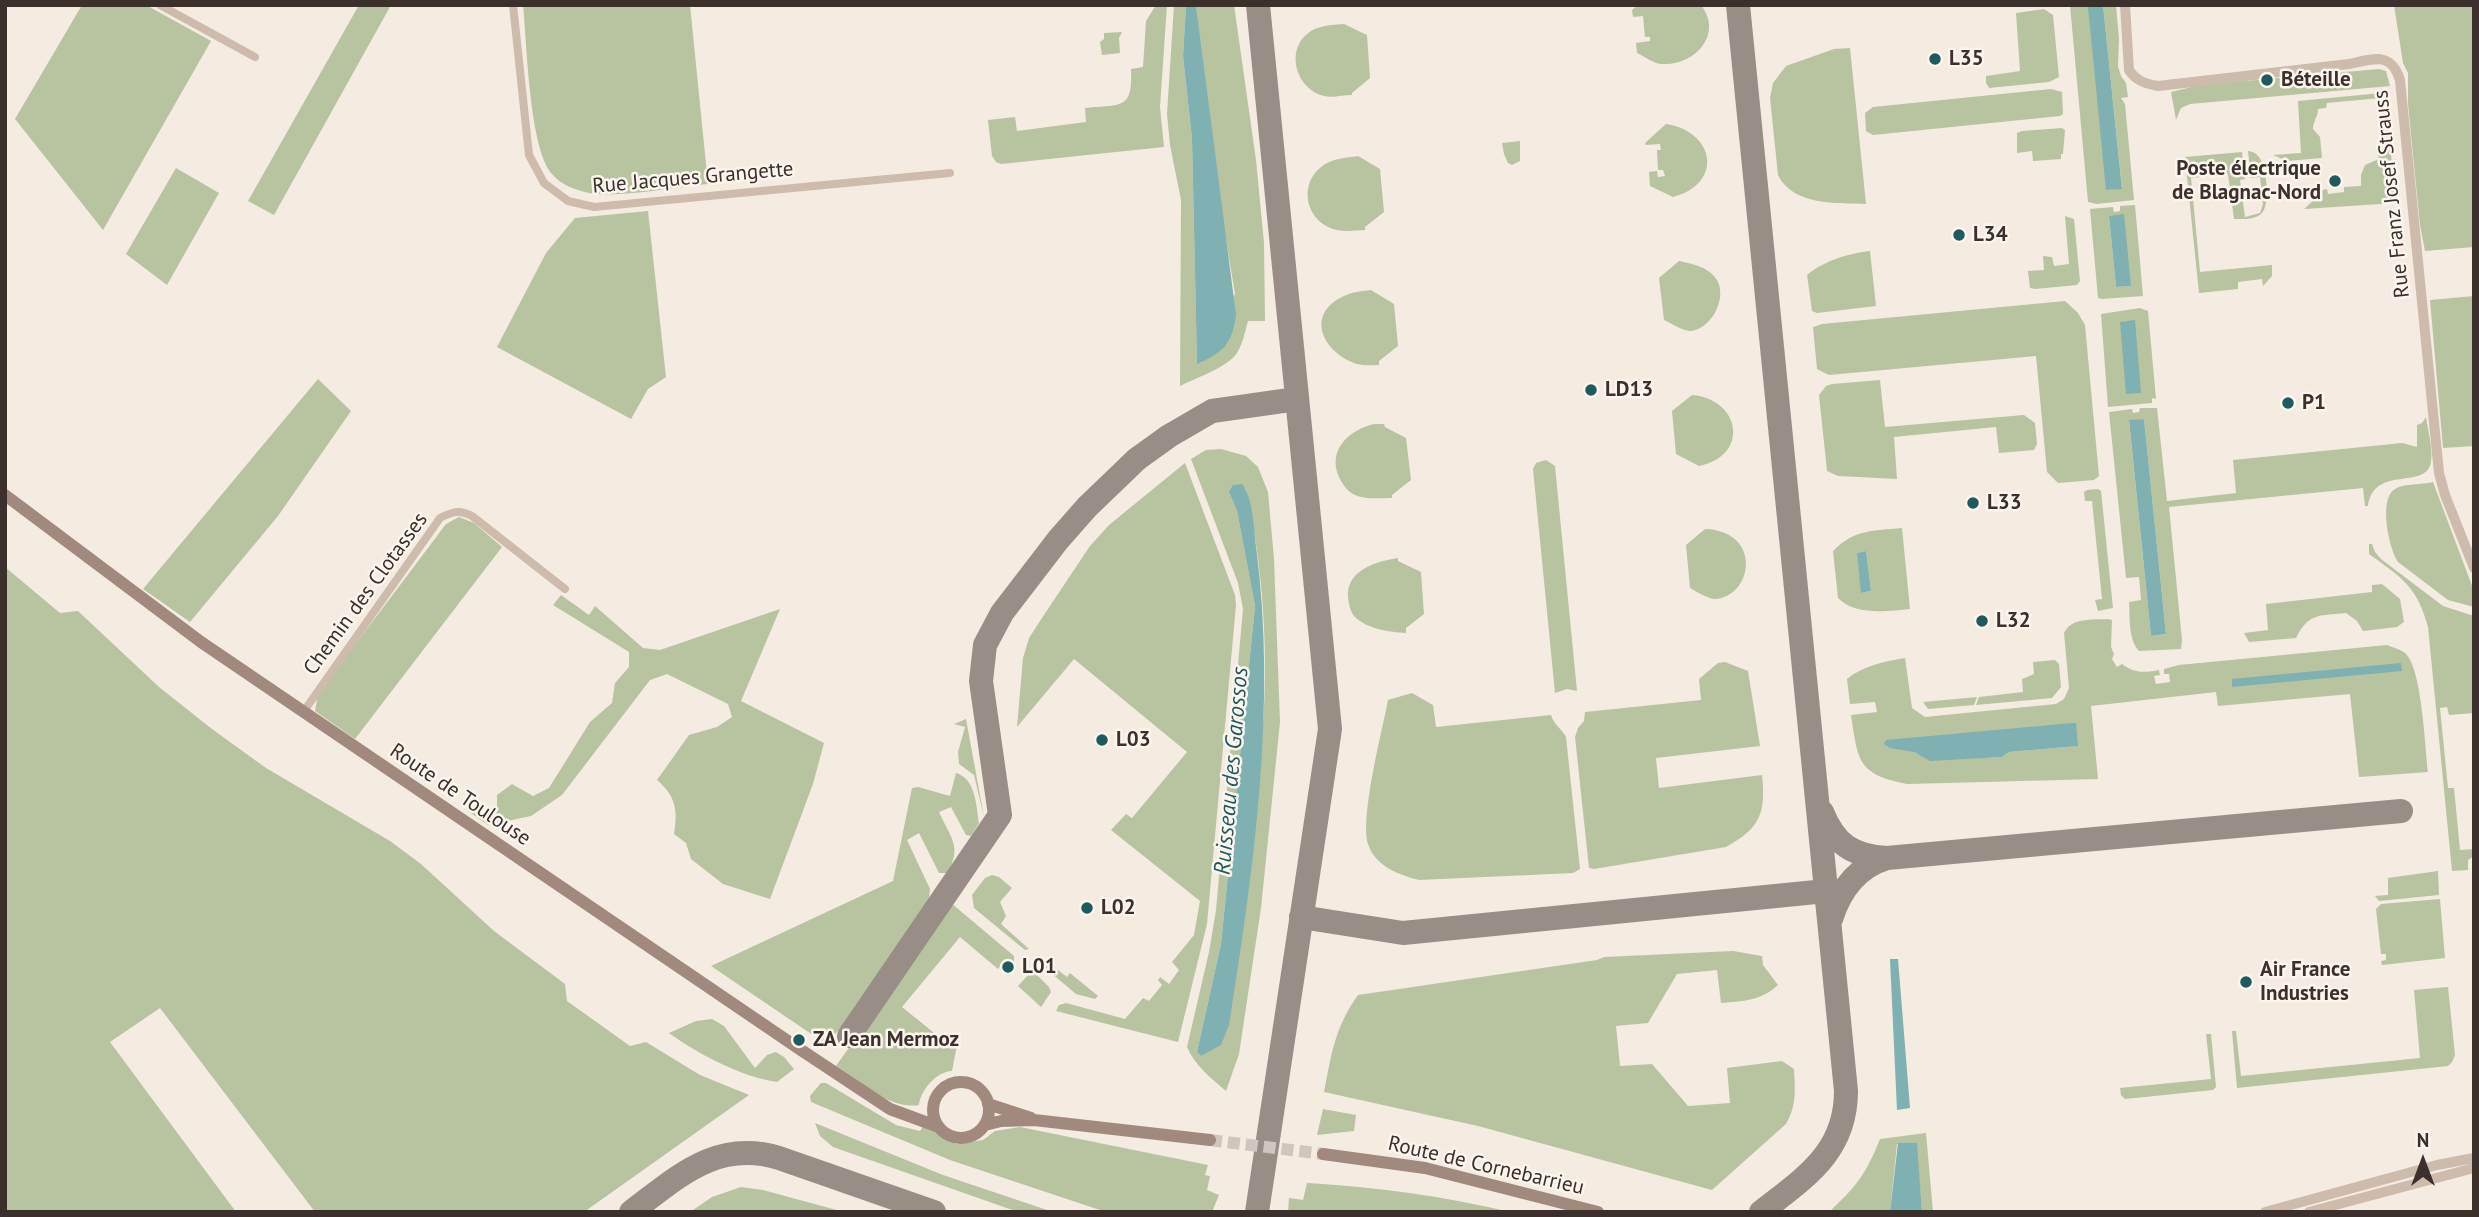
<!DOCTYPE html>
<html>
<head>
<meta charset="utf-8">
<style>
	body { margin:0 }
	#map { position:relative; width:2479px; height:1217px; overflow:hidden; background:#f4ebe1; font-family:"PT Sans",sans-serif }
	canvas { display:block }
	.frame { position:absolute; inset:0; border:7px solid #3b302b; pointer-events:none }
	.north { position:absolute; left:2388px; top:1126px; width:70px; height:70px; -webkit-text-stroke:5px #fbf5ee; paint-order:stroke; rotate:0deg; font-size:19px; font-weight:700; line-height:28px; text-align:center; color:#3b302b }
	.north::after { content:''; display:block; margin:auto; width:24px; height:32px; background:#3b302b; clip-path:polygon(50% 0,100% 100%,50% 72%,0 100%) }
</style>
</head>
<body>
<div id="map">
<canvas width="2479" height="1217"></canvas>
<div class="frame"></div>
<div class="north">N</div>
</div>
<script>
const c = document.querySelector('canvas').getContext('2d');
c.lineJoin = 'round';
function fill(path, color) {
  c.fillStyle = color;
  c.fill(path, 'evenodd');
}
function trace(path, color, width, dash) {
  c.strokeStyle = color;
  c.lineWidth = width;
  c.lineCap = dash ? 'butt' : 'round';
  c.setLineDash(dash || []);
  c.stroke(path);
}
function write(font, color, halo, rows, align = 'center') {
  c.font = font + ' "PT Sans",sans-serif';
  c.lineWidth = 5;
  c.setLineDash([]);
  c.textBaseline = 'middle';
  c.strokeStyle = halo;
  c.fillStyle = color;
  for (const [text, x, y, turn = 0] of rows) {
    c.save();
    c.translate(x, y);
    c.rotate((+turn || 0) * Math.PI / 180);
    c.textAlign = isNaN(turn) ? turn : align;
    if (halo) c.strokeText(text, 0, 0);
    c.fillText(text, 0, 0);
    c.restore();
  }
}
const green = new Path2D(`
	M82,5H146L211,41L103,230L15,119Z
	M359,5H391L274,215L248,201Z
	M523,5H690L708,184C676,187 619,198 589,193C575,190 561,185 552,174C529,148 527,43 523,5Z
	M1156,5H1167L1160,107L1164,147L1001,164L996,162L992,156L988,120L1015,117L1017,131L1086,122L1085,108C1121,104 1133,111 1131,69L1143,67L1146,21Z
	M1174,5H1191H1186L1183,56L1192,139L1197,363L1235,294L1222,215L1196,5H1234L1256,160L1264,243L1265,321H1248C1245,332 1243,343 1237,353C1228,367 1196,378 1180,386L1181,200L1170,145L1167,114Z
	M1638,5H1701C1724,35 1694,66 1662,64C1654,64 1644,56 1637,53L1636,43L1650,41V37H1645L1643,16L1633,17L1632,10Z
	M2070,5H2100L2089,7L2107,190L2122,188L2103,5H2116L2119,39L2118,66L2121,76L2126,83L2128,97L2121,98L2125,104L2134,200L2097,204L2088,202Z
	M2394,5H2474V247L2425,251L2420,225L2408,104V73L2403,63Z
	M2044,9L2053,15L2059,77L2049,82L1989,88L1986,83V76L2020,71L2016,13Z
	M1344,24L1367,35L1370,78L1352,93V95C1343,95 1332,98 1324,96C1297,90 1285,52 1307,34C1317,25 1332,25 1344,24Z
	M1122,32L1119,38L1120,53L1102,55L1100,42L1104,39V33Z
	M1850,48L1866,204C1837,203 1793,206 1778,175L1770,98L1773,83L1786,66L1834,49Z
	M2379,69L2386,71L2390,86L2190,104L2181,108L2176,120L2171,92L2200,85Z
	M2051,89L2062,92L2063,114L2060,116L1873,135L1866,131L1865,113L1873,107Z
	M2381,93V98L2327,103L2326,108L2318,109C2318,117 2313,121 2313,129L2320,137L2322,158L2287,161L2273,155L2301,153L2298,101Z
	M1666,124C1714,131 1725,183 1673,197L1650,186L1649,172L1657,171L1658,177L1665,176L1663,170H1658L1657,150H1661L1660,144L1646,145L1645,143Z
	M2388,125L2396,203L2304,209L2315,199L2318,191L2327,189L2328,194L2344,192V187L2361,186V175L2365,165L2379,159L2378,152H2382L2381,135Z
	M2062,128L2065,130L2063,154H2061V159L2033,161L2032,151L2017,153V133L2022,131Z
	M1520,141V161L1512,165L1508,163L1504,154L1502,143Z
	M2248,151C2253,152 2255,152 2258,156C2267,164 2271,207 2261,214C2254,220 2242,219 2234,219L2228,174L2191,178L2200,272L2272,265V276L2263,286L2262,279L2238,282V289L2199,293L2185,157L2242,152L2245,179L2240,180L2245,217L2260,213L2263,204L2260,177L2251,178Z
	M1358,156L1380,169L1384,212L1365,227V230C1357,230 1346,232 1337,230C1307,224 1297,186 1321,167C1332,158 1346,158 1358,156Z
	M176,168L219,193L167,285L126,254Z
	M2135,205L2143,296L2102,299L2098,298L2090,209L2113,207L2114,212L2120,211V206ZM2109,216L2131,286L2116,287Z
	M648,211L666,377L648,389L631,419L497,347L546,253L575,218Z
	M2065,216L2074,219L2080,281L2077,285L2035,289L2030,288L2028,271L2044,270L2043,256L2052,257L2054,266L2069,264Z
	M1870,251L1876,306L1817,313L1812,311L1807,275C1823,261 1850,253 1870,251Z
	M1679,261C1693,264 1709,267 1717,280C1728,299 1710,331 1689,331C1681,330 1671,323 1664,320L1659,278Z
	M1371,290L1394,304L1398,346L1379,361V365C1372,365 1364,366 1357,364C1323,353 1304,314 1344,296C1352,292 1362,291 1371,290Z
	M2474,296V446L2443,448L2430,300Z
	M2065,301L2078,313L2085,325L2099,476L2094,480L2058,483L2047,472L2036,356L1829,375L1817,369L1813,327L1822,324Z
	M2140,308L2148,311L2156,399L2152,398V403L2108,407L2101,314Z
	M318,379L351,411L278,516L190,622L143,589Z
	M1880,380L1885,427L2024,415L2035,423L2037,444L2034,450L1999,453L1996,427L1894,437L1897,479L1838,476L1827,471L1819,395L1826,386L1832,384Z
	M1692,395C1741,399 1750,456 1699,466L1676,454L1672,411Z
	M2140,408H2157L2167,501L2236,493L2233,460L2402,443L2417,447V425L2422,423L2426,417C2428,430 2433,449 2431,462C2426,491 2374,464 2368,506H2365L2363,488L2169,507L2182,640L2181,649L2139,651C2128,640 2130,617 2129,602L2141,600L2139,577L2126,578L2109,412L2132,409L2133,413L2139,412ZM2144,419L2166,634L2151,636L2129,421Z
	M1374,424H1384L1385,427L1406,438L1411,480L1392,495V498C1380,498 1364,500 1353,494C1346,490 1342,483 1339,477C1327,450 1349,430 1374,424Z
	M1221,449L1246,456L1258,467L1268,492L1274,559L1280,722L1261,908L1239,1054L1226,1091C1211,1078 1195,1066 1187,1047L1209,952L1216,910L1243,609L1238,583L1191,459L1206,450ZM1246,489C1266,581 1270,677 1259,770L1201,1056L1197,1052L1221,944L1255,606L1237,511L1229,492Z
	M1546,460L1555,466L1577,691L1567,689L1555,693L1533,469L1536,463Z
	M1185,463L1235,595L1236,605L1207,924L1178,1042L1056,1011L1059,1005L1066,1003L1125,1019L1143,998L1149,1001L1162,985L1158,980L1160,977L1169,984L1179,970L1172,962L1194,935L1200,901L1111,830L1126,814L1132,818L1187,752L1074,659L1017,727L1023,658L1029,638L1042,618L1090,546L1109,525Z
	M2433,482L2474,591V607L2448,600L2398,562C2389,549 2378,499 2395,489C2405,483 2421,485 2433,482Z
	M2098,489L2101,491L2113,608L2098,611L2095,600L2102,599L2092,501H2085L2084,492L2087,490Z
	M459,517L474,523L502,547L355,739L315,711L318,694L446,524Z
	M1902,528L1910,609C1888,611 1855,616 1838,598L1833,551C1855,529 1872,531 1902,528ZM1866,551L1871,591L1862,593L1857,553Z
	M1705,529C1763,531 1753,597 1715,599C1708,599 1697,592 1690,588L1686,545Z
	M2369,544H2372L2375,552L2381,559L2443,606L2474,616V713L2449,715L2447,707L2440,708L2448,788H2454L2460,850L2474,849V856L2468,860V870L2452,871L2428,627C2417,586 2402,578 2369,554Z
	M1398,558V561L1421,572L1424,614L1406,628V633C1390,632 1367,629 1355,617C1350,612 1349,604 1348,597C1346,570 1377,561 1398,558Z
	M5,567L60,613L78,611L159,687L212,729L266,768L390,841L421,864L494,931L565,984L567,1001L630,1046L646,1042L700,1075L749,1095L584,1212H315L160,1008L110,1042L236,1212H5Z
	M2382,584L2400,599L2404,622L2397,627L2363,631L2357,621L2346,613C2320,616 2309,612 2296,638L2249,642L2244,633L2268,630L2266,604L2372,592V585Z
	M561,595L589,615L595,606L643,648L660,650L780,609L741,701L824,743L813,784L770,899L723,884L691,859L686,843L674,834C678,811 676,796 657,780L689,735L717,727L732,717L728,704L667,674L650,680L562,795L531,816L488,825L468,811H497V795L512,784L533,796L549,788L590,722L612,703L615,683L629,667V652L553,605Z
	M2108,619L2112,620L2111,647L2114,654L2112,659L2117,667L2122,664C2133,673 2145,673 2159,670L2160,675L2154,676L2156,684L2170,682L2169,674H2164V669L2179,665L2387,645C2393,648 2401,649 2406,654C2422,670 2425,747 2428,772L2359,777L2350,694L2218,706L2216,692L2091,706L2098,779L1908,784C1857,775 1858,760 1851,715L1877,712L1875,702L1850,704L1847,679C1862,666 1886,661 1905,658L1912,708L1925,717L2056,704L2064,699L2069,688L2064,633C2072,617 2092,620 2108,619ZM2077,746L2009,752L2002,757L1930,760L1914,752Z
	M2055,660L2059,664L2061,687L2052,698L1976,705L1979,697L2023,692L2022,679L2034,674L2033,662Z
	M1725,662L1748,671L1760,746L1656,758L1659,788L1762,775C1766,814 1760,828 1726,847L1594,869L1589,868L1575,737L1578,728L1584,721L1585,712L1701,700L1699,679L1718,663Z
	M1412,693L1433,705L1436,727L1551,715C1554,725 1562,729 1566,737L1580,869L1573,873L1419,880C1399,875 1375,866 1368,844C1360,816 1382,732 1388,700Z
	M1977,697L1974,705L1928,709L1923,702Z
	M966,719L984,817L974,775L959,764L958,752L965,727L954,724Z
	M956,773C976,779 976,805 979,823L971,836L966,835L951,807L939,812C950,837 963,847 947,873H939L919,833L907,840L930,889L929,899L846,1022L826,1044L711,966L893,881L912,788L918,787L950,796Z
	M2438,871L2439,895L2379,901L2375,896L2388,895V878Z
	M992,875L999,877L1012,888L1000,902L1006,916L1001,924L1029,949L1025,950L974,908L972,895L985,878Z
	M2440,899L2445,958L2382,965L2381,961L2386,960V954H2381L2376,909L2381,904Z
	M951,903L1014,956V965L1006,959L998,969L960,937L902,1007L949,1045L954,1039L958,1040L952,1071C937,1071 920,1091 919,1105C889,1110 860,1081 836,1066Z
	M1733,951L1762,956L1763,965L1778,985C1761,1001 1743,1001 1721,1003L1717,970L1677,974L1648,1023L1616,1026L1620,1066L1652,1064L1688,1106L1730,1103L1727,1068L1782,1061L1794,1069C1795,1090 1797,1105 1786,1124L1712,1190L1478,1126L1324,1092C1332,1053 1334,1029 1358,995L1597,960L1604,957Z
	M1039,955L1067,977L1070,973L1098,996L1095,999L1076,994L1037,961Z
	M1036,974L1049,987L1051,992L1041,1007L1018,986L1028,975Z
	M2448,987L2455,1055L2452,1062L2448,1066L2237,1088L2232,1031H2236L2241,1076L2420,1058L2414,990Z
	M712,1019L724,1026L755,1068L767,1055L776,1052L784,1057L794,1069L777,1082C742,1077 698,1054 669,1033L696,1021Z
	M2206,1034H2211L2216,1087L2213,1090L2125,1099L2121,1095L2120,1088L2211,1079Z
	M821,1083H826L896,1125L920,1131L925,1124L956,1144L983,1140L995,1131L1020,1127L1208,1165L1205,1175L1210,1176L1207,1190L1219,1195L1212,1212H1106L950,1160L811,1102L810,1096Z
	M1323,1109L1356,1115L1354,1131L1317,1135Z
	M815,1123L943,1175L1053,1212H1018L833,1147L820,1136Z
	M1926,1133L1933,1212H1922L1916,1143L1897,1144L1890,1212H1829C1856,1187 1866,1174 1880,1139Z
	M1307,1183C1377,1187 1442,1196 1510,1212H1288L1289,1198L1303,1200Z
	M741,1187L763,1190L844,1212H690L712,1197Z`);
const water = new Path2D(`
	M1186,5H1196L1236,315C1232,344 1224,352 1197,364L1192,139L1183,56Z
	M2103,5L2122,189L2106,190L2088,7Z
	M2124,214L2131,286L2116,287L2109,216Z
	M2135,320L2141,393L2126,394L2120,322Z
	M2144,419L2166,634L2151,636L2129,420Z
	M1242,484C1253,497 1254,530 1256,546C1277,706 1254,867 1229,1025L1221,1045L1201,1056L1197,1052L1221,944L1255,606L1237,511L1229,492L1233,485Z
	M1866,551L1871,591L1861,593L1857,553Z
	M2401,663L2402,671L2232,687V679Z
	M2072,723H2076L2078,746L2009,752L2002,757L1930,761L1914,752L1890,748L1884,744L1886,740Z
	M1890,959H1898L1910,1108L1897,1110Z
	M1898,1143H1917L1922,1212H1890Z`);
const taxiway = new Path2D(`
	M1738,5L1846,1091C1846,1153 1804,1178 1761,1212
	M1822,812C1835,844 1852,856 1887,858L2401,811
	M1301,917L1403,933L1826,891
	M1831,919C1840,890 1857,867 1887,858
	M849,1036L1000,815L981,681L985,645L1002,613L1058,540L1087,507L1137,459L1169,436L1212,411L1297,399
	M631,1212C678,1177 716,1139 779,1158L934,1212
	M1257,1212L1330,729L1258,5`);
const secondaryTunnel = new Path2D(`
	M1210,1140L1323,1154`);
const minor = new Path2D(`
	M160,5L255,57
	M513,5L529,155L544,183L568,201L594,207L950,173
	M304,711L440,518C452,512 459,509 472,516L565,589`);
const tertiary = new Path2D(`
	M2125,5L2129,70C2136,81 2146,84 2158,86L2349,64C2373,59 2391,51 2400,80L2439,473L2445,495L2474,568
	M2265,1212L2437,1165L2474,1158
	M2309,1212L2474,1168`);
const secondary = new Path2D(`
	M5,495L201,642L801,1050L890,1109L939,1127
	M933 1110a28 28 0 1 1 56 0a28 28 0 1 1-56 0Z
	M988,1104L1031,1118
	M985,1125L1001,1121L1034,1120L1210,1140
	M1323,1154L1425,1168L1598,1212`);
const markers = [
	[1935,59,7,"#1f5a5e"],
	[2267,80,7,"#1f5a5e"],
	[2335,181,7,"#1f5a5e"],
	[1959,235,7,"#1f5a5e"],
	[1591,390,7,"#1f5a5e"],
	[2288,403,7,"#1f5a5e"],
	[1973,503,7,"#1f5a5e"],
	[1982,621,7,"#1f5a5e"],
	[1102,740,7,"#1f5a5e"],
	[1087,908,7,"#1f5a5e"],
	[1008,967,7,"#1f5a5e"],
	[2246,982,7,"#1f5a5e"],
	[799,1040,7,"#1f5a5e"]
];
const poiNames = [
	["L35",1949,59],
	["Béteille",2281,80],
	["Poste électrique",2321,169,"right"],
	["de Blagnac-Nord",2321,193,"right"],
	["L34",1973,235],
	["LD13",1605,390],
	["P1",2302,403],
	["L33",1987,503],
	["L32",1996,621],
	["L03",1116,740],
	["L02",1101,908],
	["L01",1022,967],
	["Air France",2260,970],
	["Industries",2260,994],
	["ZA Jean Mermoz",813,1040]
];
const streetNames = [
	["Rue Jacques Grangette",693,178,-5],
	["Rue Franz Josef Strauss",2392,194,-96],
	["Chemin des Clotasses",366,594,-54],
	["Route de Toulouse",460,795,34],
	["Route de Cornebarrieu",1486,1166,13]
];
const waterNames = [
	["Ruisseau des Garossos",1232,771,-85]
];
fill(green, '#b8c4a0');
fill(water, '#7fb0b2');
trace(taxiway, '#988e86', 24);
trace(secondaryTunnel, '#cfc6bd', 12, [12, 6]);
trace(minor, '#cdbbac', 8);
trace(tertiary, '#cdbbac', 10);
trace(secondary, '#a18a7d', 12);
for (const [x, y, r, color] of markers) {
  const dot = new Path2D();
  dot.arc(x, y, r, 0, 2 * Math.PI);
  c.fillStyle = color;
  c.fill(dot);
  trace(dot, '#fbf5ee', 2.5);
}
write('bold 21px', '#3b302b', '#fbf5ee', poiNames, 'left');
write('21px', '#3b302b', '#fbf5ee', streetNames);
write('italic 23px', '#1f5a5e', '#fbf5ee', waterNames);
</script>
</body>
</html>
